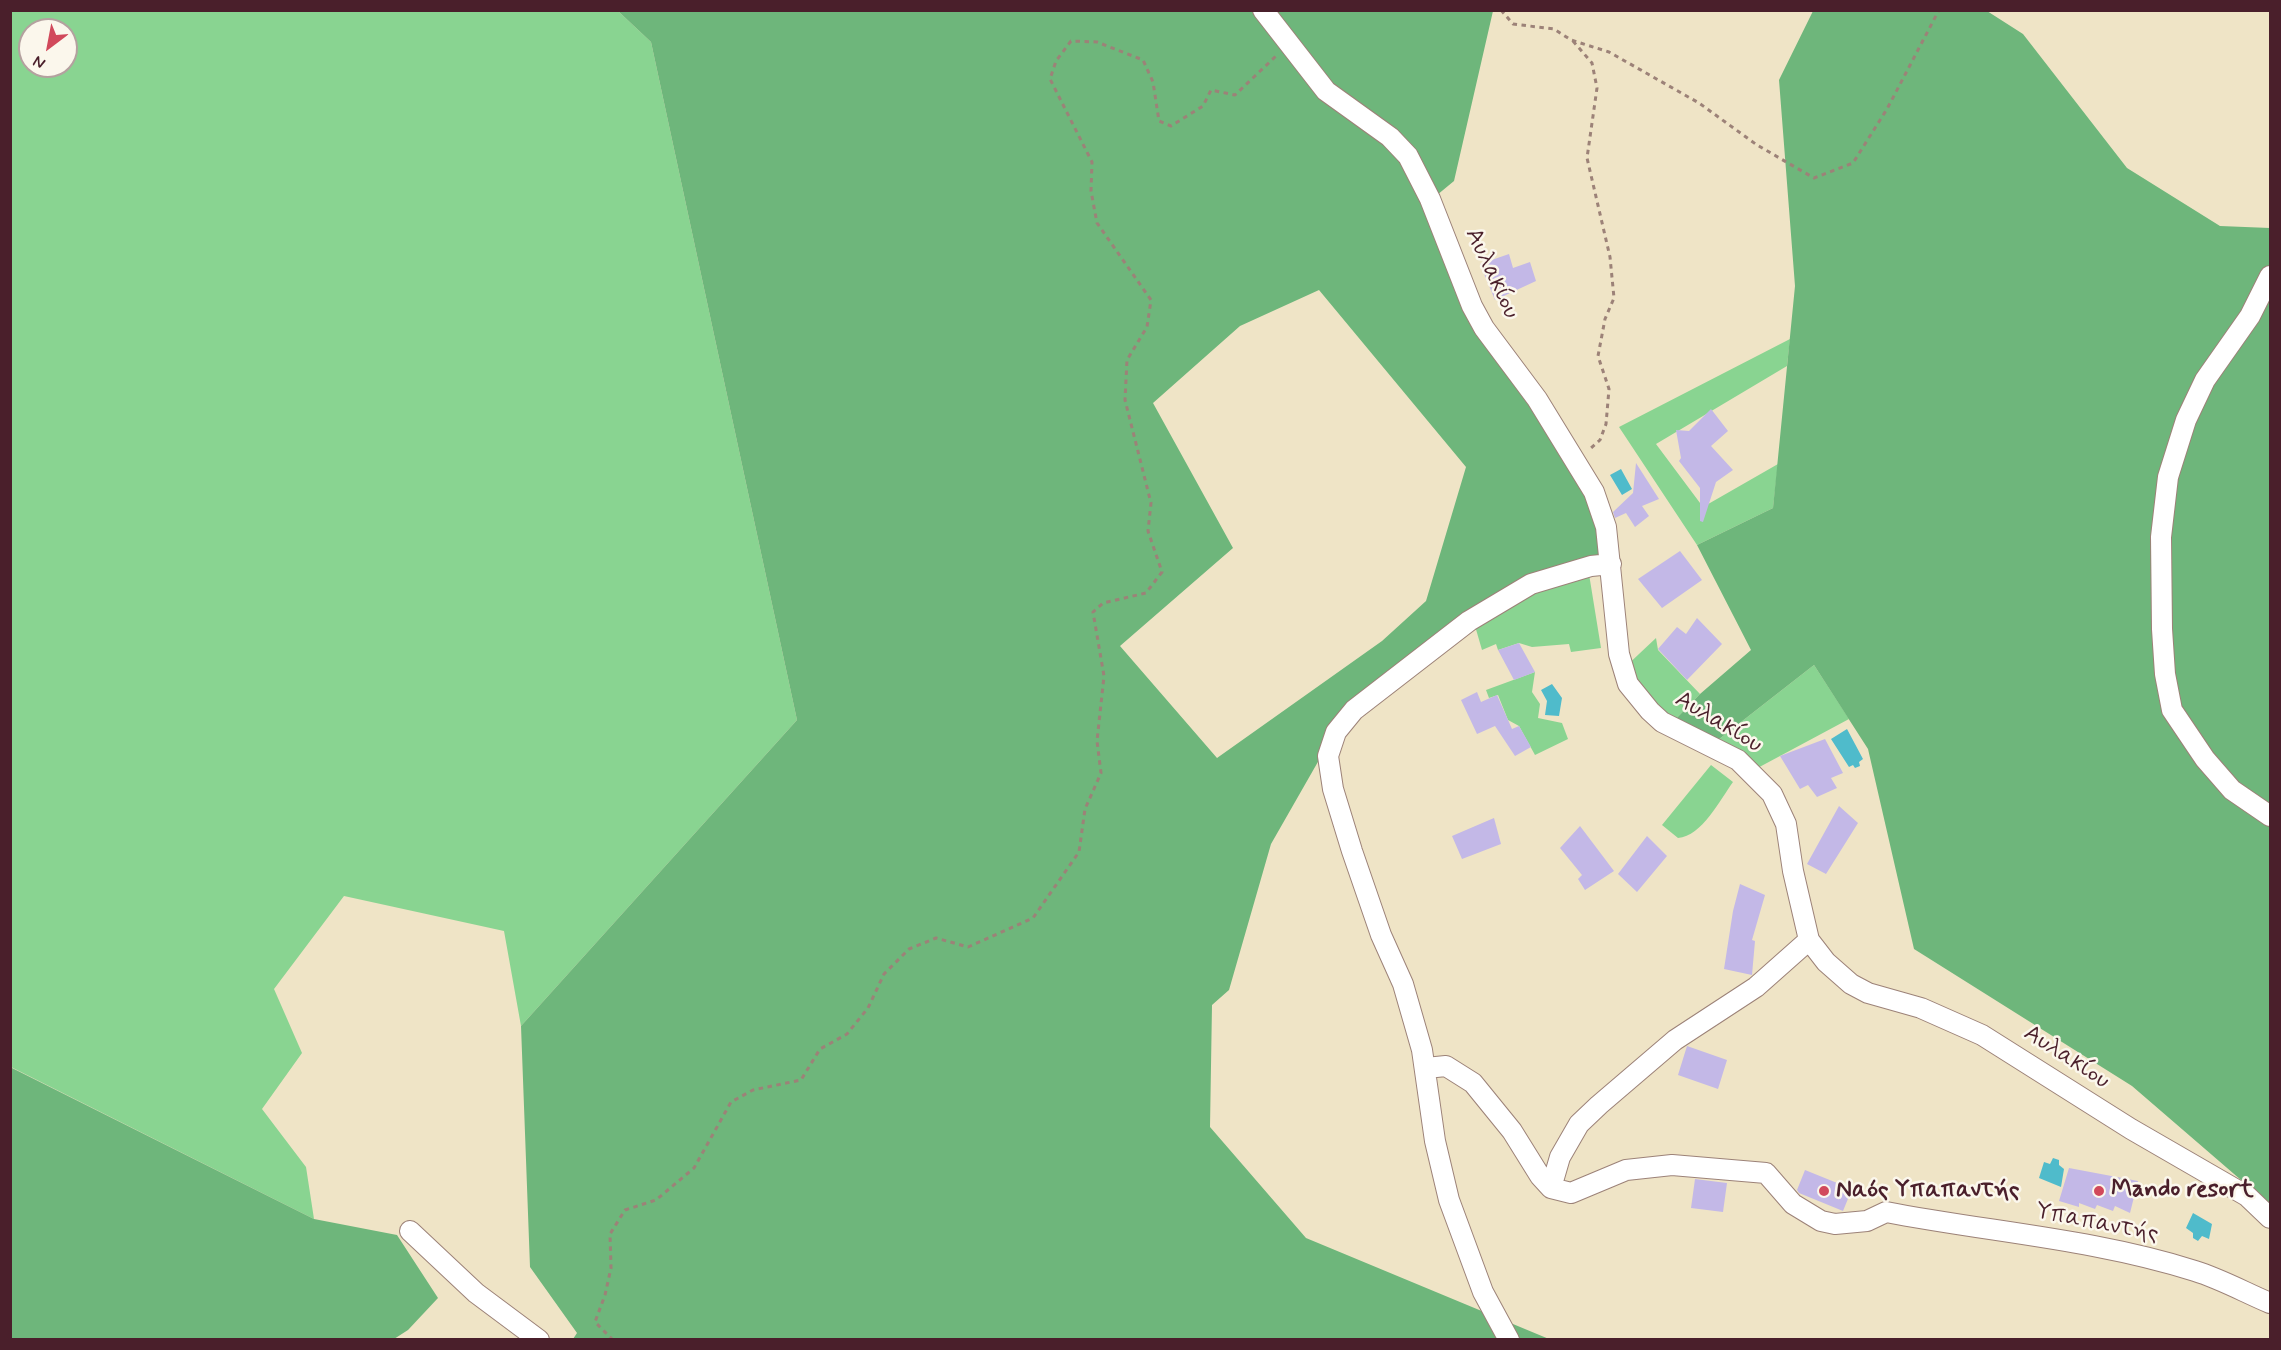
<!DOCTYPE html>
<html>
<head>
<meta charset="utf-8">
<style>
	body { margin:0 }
	#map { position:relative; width:2281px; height:1350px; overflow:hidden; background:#efe4c6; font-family:Mynerve,sans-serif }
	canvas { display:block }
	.frame { position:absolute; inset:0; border:12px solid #4a1f2b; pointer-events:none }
	.north { position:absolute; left:18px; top:18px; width:60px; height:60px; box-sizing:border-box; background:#fbf7ec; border:2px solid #b4a19f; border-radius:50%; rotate:212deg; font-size:16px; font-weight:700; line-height:24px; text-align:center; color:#4a1f2b }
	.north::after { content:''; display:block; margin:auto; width:21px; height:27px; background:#d1495b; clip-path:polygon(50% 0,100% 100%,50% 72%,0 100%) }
</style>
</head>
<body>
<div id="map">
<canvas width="2281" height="1350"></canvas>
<div class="frame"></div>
<div class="north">N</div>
</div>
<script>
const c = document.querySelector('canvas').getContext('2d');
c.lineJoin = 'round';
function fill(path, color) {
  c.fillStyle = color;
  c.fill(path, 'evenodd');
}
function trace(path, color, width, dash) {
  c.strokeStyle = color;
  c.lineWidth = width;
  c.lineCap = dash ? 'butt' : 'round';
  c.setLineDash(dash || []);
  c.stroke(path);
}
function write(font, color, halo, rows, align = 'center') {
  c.font = font + ' Mynerve,sans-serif';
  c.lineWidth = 5;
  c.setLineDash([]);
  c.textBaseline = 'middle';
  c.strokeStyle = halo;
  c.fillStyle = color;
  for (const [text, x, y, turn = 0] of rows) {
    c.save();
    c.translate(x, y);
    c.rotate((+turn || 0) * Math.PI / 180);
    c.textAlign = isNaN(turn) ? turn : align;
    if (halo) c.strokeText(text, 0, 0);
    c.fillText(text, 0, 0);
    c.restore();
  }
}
const green = new Path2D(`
	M10,11H618L651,42L797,720L521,1026L504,931L344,896L274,989L302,1053L262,1109L306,1167L314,1219L11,1067ZM30,30H66V66H30Z
	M1790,339L1787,366L1656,444L1703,507L1778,464L1773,508L1697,545L1619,427Z
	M1589,574L1601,648L1571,652L1569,644L1532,647L1519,643L1498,650L1496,644L1482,650L1473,619L1553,577Z
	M1656,638L1658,650L1700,694L1669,726L1622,670Z
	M1814,665L1849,719L1752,771L1709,747Z
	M1535,672L1532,692L1540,704L1538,718L1562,723L1568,739L1535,755L1519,726L1508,720L1498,695L1489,698L1486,690Z
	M1711,765L1733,782C1720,800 1702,836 1678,838L1662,825Z`);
const forest = new Path2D(`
	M618,11H1493L1454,181L1431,200L1470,306L1592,493L1611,564L1531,583L1335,732L1271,844L1229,990L1212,1005L1210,1127L1306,1238L1549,1339H573L577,1333L530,1267L521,1026L797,720L651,42ZM1319,290L1466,467L1426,601L1382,641L1217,758L1120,646L1233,548L1153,403L1240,326Z
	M1813,11H1987L2023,34L2127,168L2220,226L2270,228V1205L2132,1086L1914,949L1868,749L1814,665L1709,747L1669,726L1700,694L1751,650L1697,545L1773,508L1795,286L1779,80Z
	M10,1067L314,1219L397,1235L438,1298L408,1330L394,1339H11Z`);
const water = new Path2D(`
	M1621,469L1632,489L1622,495L1610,475Z
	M1552,684L1562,698L1559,716L1545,715L1547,701L1541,690Z
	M1847,729L1863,759L1859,762L1860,766L1855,768L1853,765L1849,767L1831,739Z
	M2053,1158L2059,1160V1165L2064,1169L2061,1187L2039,1178L2044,1162L2050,1164Z
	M2193,1213L2212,1224L2209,1239L2202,1236L2198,1241L2193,1238V1233L2186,1228Z`);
const building = new Path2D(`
	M1509,254L1513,268L1530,262L1536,281L1495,300L1480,264Z
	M1711,409L1728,431L1711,446L1733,470L1716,482L1703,522L1700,521V488L1679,461L1681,458L1676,430L1689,431Z
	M1636,463L1659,499L1642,506L1649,516L1635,527L1626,513L1615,518L1613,512L1633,493Z
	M1680,551L1702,580L1662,608L1638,579Z
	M1697,618L1722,644L1687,680L1658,649L1677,627L1686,634Z
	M1519,643L1535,672L1514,680L1498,650Z
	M1477,692L1481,702L1497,695L1512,729L1519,726L1531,747L1515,756L1495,726L1477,734L1461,700Z
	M1825,739L1843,773L1831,778L1837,788L1817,797L1808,785L1800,789L1780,756Z
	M1839,806L1858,823L1826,874L1807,864Z
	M1494,818L1501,844L1462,859L1452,836Z
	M1580,826L1614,871L1585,890L1578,879L1582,875L1560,848Z
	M1647,836L1667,856L1637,892L1618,874Z
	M1740,884L1765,895L1752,940L1755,941L1752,975L1724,969L1733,911Z
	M1687,1046L1727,1060L1718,1089L1678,1075Z
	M2069,1168L2138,1181L2130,1213L2115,1206L2113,1211L2097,1205L2095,1209L2079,1203V1207L2059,1201Z
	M1805,1170L1852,1189L1843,1211L1799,1193L1797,1190Z
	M1695,1179L1727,1183L1723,1212L1691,1208Z`);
const path = new Path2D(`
	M1501,10L1513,24L1554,29L1571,40L1609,52L1699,103L1757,145L1814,178L1853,163L1887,109L1939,10
	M1573,41L1592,63L1597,88L1587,158L1610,257L1614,298L1605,319L1598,356L1609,389L1606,424L1600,440L1590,449
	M613,1340L595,1322L605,1295L611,1268L610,1234L625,1210L656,1200L694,1168L731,1102L753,1090L801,1080L820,1049L847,1034L868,1008L884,974L909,949L936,938L968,947L1033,918L1079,852L1085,809L1101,773L1097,741L1104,676L1093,612L1103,603L1146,593L1162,572L1148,531L1151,503L1125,400L1127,360L1147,327L1151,300L1097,223L1091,191L1092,162L1050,79L1056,61L1071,41L1097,42L1143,60L1153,82L1159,121L1171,126L1203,106L1211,90L1235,95L1276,56`);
const minor = new Path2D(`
	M1263,10L1326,91L1390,137L1408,156L1430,199L1472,306L1484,328L1537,399L1594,492L1606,527L1619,654L1628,684L1650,711L1662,722L1738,760L1772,794L1786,824L1793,871L1809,940L1826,962L1851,984L1868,993L1921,1008L1982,1035L2131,1129L2247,1196L2270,1218
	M2270,276L2250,316L2205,380L2186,420L2168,477L2161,537L2162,629L2165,674L2172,710L2205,759L2232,790L2270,816
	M1426,1068L1446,1066L1473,1083L1512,1131L1540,1176L1551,1188L1571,1193L1626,1170L1672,1165L1766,1173L1793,1204L1821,1221L1835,1224L1867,1221L1886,1212C1989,1232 2094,1239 2195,1271C2221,1279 2246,1293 2270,1303
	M1551,1188L1560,1157L1579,1124L1599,1105L1675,1040L1756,987L1809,940
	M410,1231L476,1293L539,1340
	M1509,1340L1483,1292L1449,1200L1435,1141L1422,1050L1403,984L1381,935L1352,851L1333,789L1328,756L1336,732L1354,710L1469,621L1531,584L1591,566L1611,564`);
const markers = [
	[1824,1191,6,"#d1495b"],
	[2099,1191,6,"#d1495b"]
];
const streetNames = [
	["Αυλακίου",1491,274,65],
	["Αυλακίου",1718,723,31],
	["Αυλακίου",2066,1058,33],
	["Υπαπαντής",2097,1224,11]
];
const poiNames = [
	["Ναός Υπαπαντής",1836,1191],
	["Mando resort",2111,1191]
];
fill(green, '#89d491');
fill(forest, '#6eb67b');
fill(water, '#4fbbcb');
fill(building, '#c3b8e7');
trace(minor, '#9c8278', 22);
trace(path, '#9c8278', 3, [4.5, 4.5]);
trace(minor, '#fff', 20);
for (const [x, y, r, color] of markers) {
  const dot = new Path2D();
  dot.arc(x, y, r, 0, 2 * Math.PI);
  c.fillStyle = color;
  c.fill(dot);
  trace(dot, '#fbf7ec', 2);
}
write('24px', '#4a1f2b', '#fbf7ec', streetNames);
write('bold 24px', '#4a1f2b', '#fbf7ec', poiNames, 'left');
</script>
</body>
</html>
